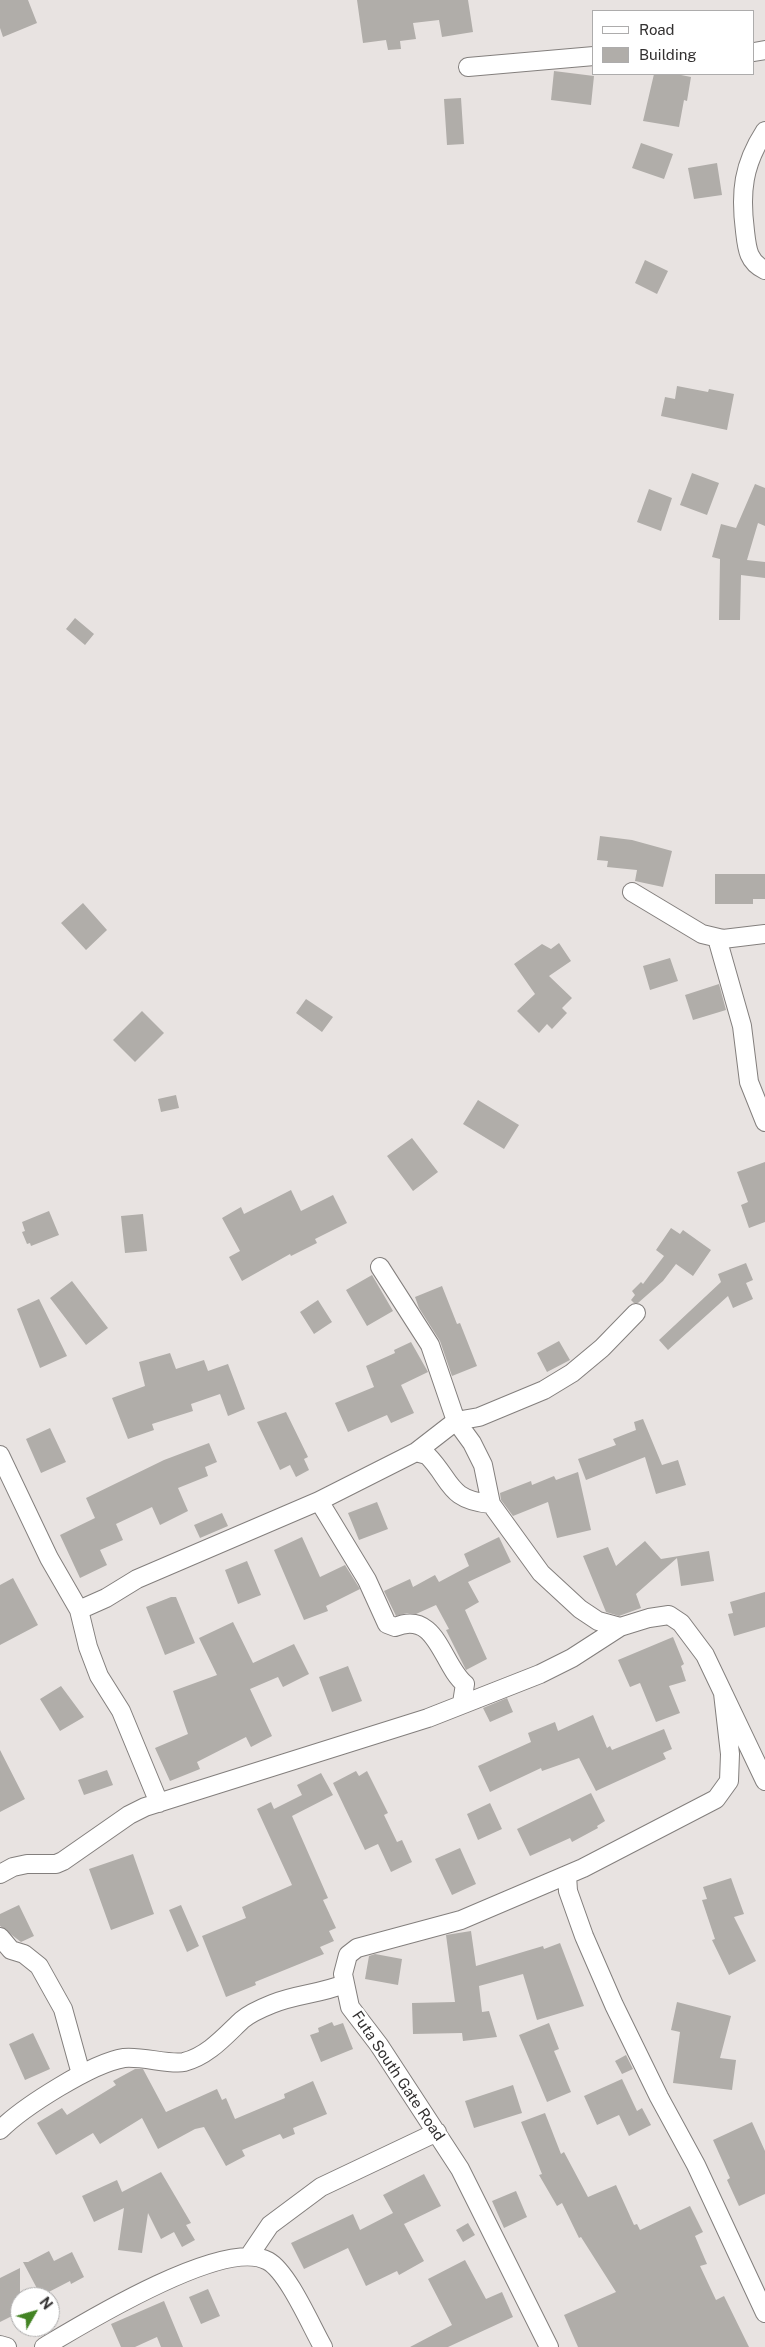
<!DOCTYPE html>
<html>
<head>
<meta charset="utf-8">
<style>
	body { margin:0 }
	#map { position:relative; width:765px; height:2347px; overflow:hidden; background:#e8e3e1; font-family:"Public Sans",sans-serif }
	canvas { display:block }
	.legend { position:absolute; left:592px; top:10px; width:162px; height:65px; box-sizing:border-box; background:#fff; border:1px solid #adacac; margin:0; padding:6px 9px; list-style:none; font-size:15px; color:#323030 }
	.legend li { display:flex; align-items:center; gap:10px; height:25px }
	.legend b { width:25px; border:1px solid #adacac }
	.north { position:absolute; left:10px; top:2287px; width:50px; height:50px; box-sizing:border-box; background:#fff; border:1px solid #adacac; border-radius:50%; rotate:52deg; font-size:14px; font-weight:700; line-height:20px; text-align:center; color:#323030 }
	.north::after { content:''; display:block; margin:auto; width:18px; height:22px; background:#438323; clip-path:polygon(50% 0,100% 100%,50% 72%,0 100%) }
</style>
</head>
<body>
<div id="map">
<canvas width="765" height="2347"></canvas>
<ul class="legend">
<li><b style="height:6px;background:#fff"></b>Road</li>
<li><b style="height:14px;background:#b0ada9"></b>Building</li>
</ul>
<div class="north">N</div>
</div>
<script>
const c = document.querySelector('canvas').getContext('2d');
c.lineJoin = 'round';
function fill(path, color) {
  c.fillStyle = color;
  c.fill(path, 'evenodd');
}
function trace(path, color, width, dash) {
  c.strokeStyle = color;
  c.lineWidth = width;
  c.lineCap = dash ? 'butt' : 'round';
  c.setLineDash(dash || []);
  c.stroke(path);
}
function write(font, color, halo, rows, align = 'center') {
  c.font = font + ' "Public Sans",sans-serif';
  c.lineWidth = 5;
  c.setLineDash([]);
  c.textBaseline = 'middle';
  c.strokeStyle = halo;
  c.fillStyle = color;
  for (const [text, x, y, turn = 0] of rows) {
    c.save();
    c.translate(x, y);
    c.rotate((+turn || 0) * Math.PI / 180);
    c.textAlign = isNaN(turn) ? turn : align;
    if (halo) c.strokeText(text, 0, 0);
    c.fillText(text, 0, 0);
    c.restore();
  }
}
const building = new Path2D(`
	M0,0H28L37,23L3,37L0,28Z
	M357,0H468L473,32L442,37L439,20L413,23L416,39L400,41L401,49L388,50L386,40L363,43Z
	M554,71L594,76L591,105L551,100Z
	M654,74H676L691,77L687,101L684,100L679,127L643,121Z
	M461,98L464,144L447,145L444,99Z
	M641,143L673,154L664,179L632,168Z
	M717,163L722,195L694,199L688,168Z
	M645,260L668,271L657,294L635,283Z
	M677,386L708,392L709,389L734,394L727,430L661,416L665,397L675,399Z
	M692,473L719,483L707,515L680,505Z
	M755,484L765,488V526L758,523L747,560L765,562V578L741,575L740,620H719L720,559L712,557L721,524L736,528Z
	M649,489L672,498L661,531L637,522Z
	M75,618L94,634L85,645L66,629Z
	M600,836L632,840L672,851L663,887L635,881L637,870L607,867L608,861L597,860Z
	M715,874H765V899H753V904H715Z
	M83,903L107,930L86,950L61,923Z
	M559,943L571,961L549,976L572,998L562,1008L567,1013L552,1029L547,1024L539,1033L517,1011L535,994L514,964L542,944L551,949Z
	M670,958L678,981L650,990L643,966Z
	M719,984L726,1010L693,1020L685,995Z
	M306,999L333,1017L322,1032L296,1013Z
	M142,1011L164,1033L135,1062L113,1040Z
	M176,1095L179,1108L161,1112L158,1099Z
	M478,1100L519,1125L504,1149L463,1124Z
	M412,1138L438,1172L413,1191L387,1156Z
	M765,1162V1222L749,1228L741,1205L748,1202L737,1172Z
	M291,1190L301,1211L333,1195L347,1223L315,1239L317,1243L291,1256L290,1254L242,1281L229,1257L240,1251L222,1218L241,1207L244,1214Z
	M49,1211L59,1235L31,1246L30,1243L27,1244L22,1232L25,1231L22,1222Z
	M143,1214L147,1251L125,1253L121,1216Z
	M671,1228L680,1234L683,1230L711,1250L693,1276L676,1264L663,1281L638,1303H634L631,1300L635,1295L632,1291L641,1282L643,1284L664,1256L656,1250Z
	M746,1263L753,1280L746,1283L753,1299L733,1308L728,1296L668,1350L659,1340L721,1282L718,1274Z
	M372,1275L393,1311L367,1326L346,1290Z
	M72,1281L108,1328L86,1345L50,1298Z
	M442,1286L457,1324L460,1323L477,1366L452,1376L440,1341L419,1308L415,1297Z
	M39,1299L67,1356L40,1368L17,1309Z
	M318,1300L332,1322L314,1334L300,1312Z
	M559,1341L570,1360L547,1372L537,1353Z
	M411,1342L428,1372L401,1385L414,1413L391,1423L387,1415L348,1432L335,1403L374,1387L366,1366L395,1353L394,1350Z
	M170,1353L176,1369L204,1360L208,1371L228,1364L245,1409L228,1416L220,1394L191,1404L193,1411L152,1424L154,1430L128,1439L112,1398L145,1386L139,1362Z
	M286,1412L308,1457L304,1459L309,1470L296,1477L290,1465L280,1470L257,1422Z
	M643,1419L662,1465L678,1460L686,1485L656,1494L645,1457L586,1480L578,1459L616,1445L613,1439L636,1430L634,1422Z
	M50,1428L66,1462L41,1473L26,1439Z
	M209,1443L217,1462L205,1467L208,1476L178,1488L188,1511L160,1525L152,1507L116,1524L123,1540L100,1550L107,1565L80,1578L60,1535L95,1518L86,1498L164,1460Z
	M578,1472L591,1530L557,1538L548,1502L513,1516L501,1500L500,1493L531,1481L532,1485L554,1476L556,1480Z
	M377,1502L388,1529L359,1540L348,1513Z
	M222,1513L228,1526L200,1538L194,1525Z
	M302,1537L320,1577L345,1565L360,1589L326,1606L328,1611L304,1620L274,1550Z
	M499,1537L511,1562L468,1582L479,1602L465,1610L487,1659L466,1670L446,1630L449,1629L436,1605L416,1614L407,1613L396,1616L384,1591L410,1579L413,1587L435,1575L439,1582L469,1566L464,1554Z
	M645,1541L661,1559L709,1551L714,1581L681,1586L677,1558L636,1594L641,1608L619,1616L606,1612L583,1556L608,1547L616,1566Z
	M247,1561L261,1595L238,1604L225,1570Z
	M13,1578L38,1625L0,1645V1585Z
	M765,1592V1627L734,1636L728,1614L733,1613L730,1602Z
	M171,1597H176L195,1643L165,1655L146,1607Z
	M233,1622L253,1663L294,1644L309,1674L283,1687L278,1677L250,1689L272,1736L251,1747L246,1737L197,1762L200,1769L170,1781L155,1748L188,1734L173,1691L217,1675L199,1638Z
	M673,1637L684,1664L681,1666L686,1681L669,1686L680,1713L656,1722L640,1683L630,1687L618,1660Z
	M348,1666L362,1701L332,1712L319,1677Z
	M61,1686L84,1717L60,1731L40,1699Z
	M507,1698L513,1712L490,1722L483,1708Z
	M593,1715L607,1748L610,1746L612,1750L664,1729L672,1749L663,1753L666,1759L596,1791L579,1758L542,1771L541,1768L490,1792L478,1766L531,1742L528,1733L555,1722L558,1731Z
	M0,1750L25,1799L0,1812Z
	M107,1770L113,1785L84,1795L78,1780Z
	M356,1771L359,1776L367,1771L388,1813L384,1815L397,1842L402,1840L412,1862L391,1872L378,1844L365,1850L333,1783Z
	M321,1773L333,1795L292,1816L328,1898L323,1900L336,1928L329,1931L334,1941L320,1947L324,1954L255,1982L256,1985L226,1997L202,1936L246,1918L242,1907L292,1885L257,1809L271,1802L274,1809L302,1795L297,1785Z
	M591,1793L605,1821L597,1826L598,1828L572,1842L570,1838L530,1856L517,1829Z
	M490,1803L502,1829L478,1840L467,1814Z
	M460,1848L476,1884L452,1895L435,1859Z
	M133,1854L154,1914L111,1930L89,1869Z
	M731,1878L744,1914L734,1917L756,1961L729,1975L712,1940L715,1939L702,1900L707,1899L703,1887Z
	M19,1905L34,1936L21,1942L0,1926V1914Z
	M181,1905L199,1946L187,1952L169,1910Z
	M471,1931L476,1966L543,1946L544,1949L560,1943L584,2006L537,2020L523,1974L479,1986L482,2012L489,2011L497,2037L463,2041L462,2033L413,2034L412,2003L455,2002L446,1935Z
	M375,1954L402,1959L398,1985L365,1979L369,1956Z
	M677,2002L731,2016L720,2058L736,2060L732,2090L673,2083L680,2032L671,2030Z
	M332,2022L334,2026L343,2023L353,2049L321,2062L310,2035L319,2032L318,2028Z
	M549,2023L559,2049L554,2051L571,2092L547,2102L519,2035Z
	M33,2033L50,2069L25,2080L9,2044Z
	M626,2055L633,2069L622,2074L615,2061Z
	M135,2069H143L166,2112L217,2089L222,2100L226,2098L235,2119L285,2098L284,2094L313,2081L327,2114L293,2128L295,2134L283,2139L280,2134L242,2150L245,2156L226,2166L204,2127L195,2129L158,2149L142,2118L100,2144L93,2133L56,2155L37,2123L62,2108L67,2115L116,2085L113,2081Z
	M622,2079L637,2111L642,2108L651,2125L629,2136L619,2115L597,2125L584,2096Z
	M513,2085L522,2113L474,2128L465,2101Z
	M545,2113L561,2154L564,2152L588,2197L616,2185L634,2225L637,2224L640,2230L690,2206L703,2232L695,2236L707,2264L700,2266L716,2300L724,2296L749,2347H578L564,2315L616,2292L581,2237L579,2238L562,2203L557,2206L539,2175L542,2174L521,2122Z
	M752,2122L765,2151V2194L739,2206L727,2180L730,2178L713,2140Z
	M161,2172L191,2223L186,2225L195,2240L182,2247L174,2232L161,2239L148,2213L142,2253L118,2250L124,2208L94,2222L82,2196L117,2180L122,2192Z
	M424,2174L441,2206L404,2224L424,2261L399,2275L397,2271L366,2286L348,2248L304,2269L291,2243L353,2214L360,2230L393,2213L383,2195Z
	M516,2191L527,2217L504,2228L492,2201Z
	M468,2223L475,2235L463,2242L456,2230Z
	M49,2251L54,2261L72,2252L84,2277L71,2284L70,2281L41,2296L23,2262H28Z
	M465,2260L486,2299L502,2292L513,2317L448,2347H410L452,2325L428,2279Z
	M20,2268V2312L0,2322V2278Z
	M208,2289L220,2316L201,2324L189,2297Z
	M164,2301L183,2347H161L157,2337L135,2347H121L111,2324Z`);
const minor = new Path2D(`
	M754,52L765,50
	M468,67L594,56
	M765,131C743,165 740,192 745,231C747,249 748,262 765,270
	M632,892L702,934L723,939L765,934
	M717,938L742,1026L749,1082L765,1122
	M380,1267L430,1345L456,1421L472,1443L483,1465L491,1504L541,1573L580,1609L598,1621L620,1627
	M416,1452L427,1455C452,1480 447,1500 491,1504
	M0,1455L49,1558L79,1610
	M319,1501L367,1580L387,1624L395,1627C437,1609 442,1666 465,1684L462,1703
	M159,1803L121,1711L99,1676L88,1647L79,1610L106,1598L137,1579L319,1501L416,1452L456,1421L479,1417L544,1390L572,1373L602,1348L636,1313
	M0,1874L13,1867L27,1864H56L63,1861L129,1815L145,1807L428,1718L540,1674L572,1658L620,1627L649,1618L669,1615L681,1623L705,1655L765,1781
	M567,1875L568,1891L584,1936L614,2005L659,2097L696,2165L765,2313
	M0,1937L11,1950L24,1954L39,1966L63,2009L81,2074
	M0,2130C23,2107 92,2063 124,2058C142,2056 170,2065 184,2062C208,2056 225,2036 242,2020C249,2014 262,2008 272,2004C296,1994 320,1994 344,1984
	M249,2256L270,2225L321,2187L437,2132
	M0,2345L7,2347
	M44,2347C84,2323 225,2237 268,2261C288,2272 311,2326 323,2347
	M549,2347L460,2169L379,2045L350,2007L343,1974L348,1955L357,1948L461,1920L583,1868L716,1799L729,1781L730,1754L723,1693`);
const streetNames = [
	["Futa South Gate Road",398,2076,56]
];
fill(building, '#b0ada9');
trace(minor, '#837f7d', 20);
trace(minor, '#fff', 18);
write('15px', '#323030', '#fff', streetNames);
</script>
</body>
</html>
